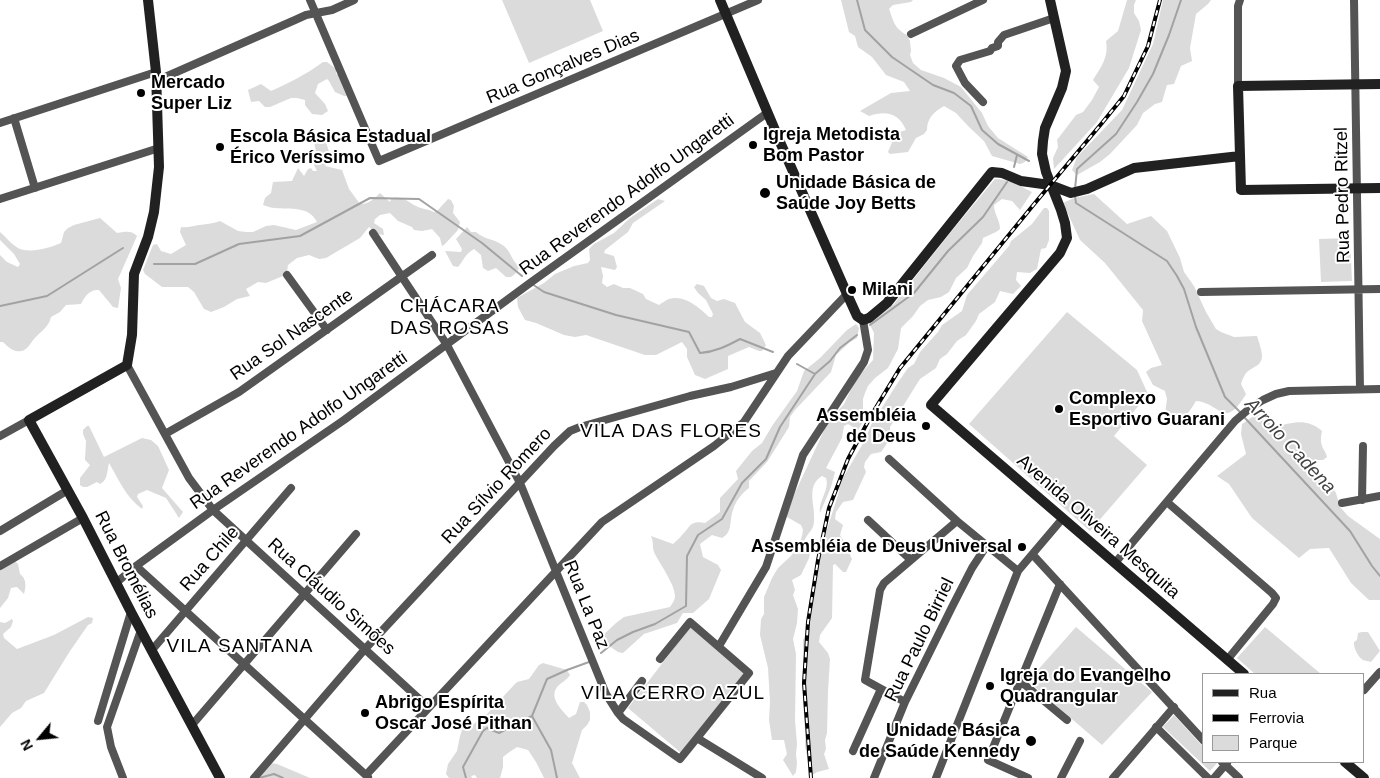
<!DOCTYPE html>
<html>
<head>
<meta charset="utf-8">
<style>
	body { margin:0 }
	#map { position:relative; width:1380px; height:778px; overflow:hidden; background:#fff; font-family:Arial,sans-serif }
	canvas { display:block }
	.legend { position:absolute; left:1202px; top:673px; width:162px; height:90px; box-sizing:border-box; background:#fff; border:1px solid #999; margin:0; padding:6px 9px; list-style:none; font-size:15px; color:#000 }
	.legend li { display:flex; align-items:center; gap:10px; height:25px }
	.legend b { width:25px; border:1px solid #999 }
	.north { position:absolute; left:15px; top:713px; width:50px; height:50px; -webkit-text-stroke:4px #fff; paint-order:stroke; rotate:242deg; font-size:14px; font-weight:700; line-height:20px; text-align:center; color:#000 }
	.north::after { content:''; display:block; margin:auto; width:18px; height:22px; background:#000; clip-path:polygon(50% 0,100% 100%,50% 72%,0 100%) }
</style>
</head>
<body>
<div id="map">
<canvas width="1380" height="778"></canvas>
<ul class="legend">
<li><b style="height:6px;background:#212121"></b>Rua</li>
<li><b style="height:6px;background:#000"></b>Ferrovia</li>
<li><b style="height:14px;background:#dbdbdb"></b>Parque</li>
</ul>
<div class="north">N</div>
</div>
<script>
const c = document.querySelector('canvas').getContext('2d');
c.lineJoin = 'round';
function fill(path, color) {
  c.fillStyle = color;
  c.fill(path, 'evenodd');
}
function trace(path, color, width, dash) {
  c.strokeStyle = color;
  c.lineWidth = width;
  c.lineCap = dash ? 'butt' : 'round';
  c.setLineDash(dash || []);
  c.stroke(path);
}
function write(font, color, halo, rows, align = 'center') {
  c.font = font + ' Arial,sans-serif';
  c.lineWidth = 4;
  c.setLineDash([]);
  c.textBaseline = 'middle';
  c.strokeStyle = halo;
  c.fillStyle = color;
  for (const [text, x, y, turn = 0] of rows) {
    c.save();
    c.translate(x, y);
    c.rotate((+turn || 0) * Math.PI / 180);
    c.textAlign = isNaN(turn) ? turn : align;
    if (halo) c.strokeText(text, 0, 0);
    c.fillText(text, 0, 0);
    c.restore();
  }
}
const green = new Path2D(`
	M502,0H590L603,31L529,63Z
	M841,0H913L911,2L893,5L889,9C894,22 894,28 907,35L910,41L911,51L910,55L913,63L921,70L944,78L961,87L982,113L988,126L998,138L1028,157L1025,162L1020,164L992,156L984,141L969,127L956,113L944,106C934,112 927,118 927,130L924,134L916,138L908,152L890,154L888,152L896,133L906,130C899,113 886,110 869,116L860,111L891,93L910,91L904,82L886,75L872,57L858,47L855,36L849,32Z
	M1127,0H1136L1134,5V13L1139,21L1141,30L1129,68L1097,122L1054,169L1053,158L1058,147L1057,140L1076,115L1083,112L1092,100L1099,87L1093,80C1101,67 1109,57 1106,41L1118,31Z
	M1163,0H1211L1208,4L1196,14L1190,48L1192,61L1181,66L1174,84L1167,85L1162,102L1155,104L1143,113L1137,125L1110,154L1100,162L1077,175L1072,170L1077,157L1122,110L1153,44Z
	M323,62H327L336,69V74L339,75L347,93V96H344L335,92L329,81L327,79L318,84L315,93L325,104L328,111L322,115L312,114L305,105V100L297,98H291L270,107H265L259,101L251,102L248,90L261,84L271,91C289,83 307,74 323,62Z
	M316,133L326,142L330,155L332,158L330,161L325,166L342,170L349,189L360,204C368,205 375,198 380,193L390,202L391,199C403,194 409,204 418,207C423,209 428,209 434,212L437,211L448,199L451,200L454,206L453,213L460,222L458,230L444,245L442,246L440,238L432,229L422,231L414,230L412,227L398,221L390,213L380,215L375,219L374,223L383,229L384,235L377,234L369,227L360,238L326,258L319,259L309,255L297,258L288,265L287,271L283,276L266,283L258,282L246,289L250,296L237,299L224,307L211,312L204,309L194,292L188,287H162L145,274L143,270L153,245L157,244L161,251L171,254L186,245L180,232L181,227C188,228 192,226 199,225C206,224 212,224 220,221L238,231L246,232H253L266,226L274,225L296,230L317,222C308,205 291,210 275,208C271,208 267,206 263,205L265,198L271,193L273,182L292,181L298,168L304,176L308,169L311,168L313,171H317L314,165L316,153L313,135Z
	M995,179C1009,179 1020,186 1032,192L1020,210L1012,201L1002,199L994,205C994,214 1000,220 1000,229L996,232L983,238L982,243L973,256L967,268L956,278L949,292L941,297L928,300L920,306L913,316L901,328L898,349L888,368L875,378L868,386L865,393L863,399V409L866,416L858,430L848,424L844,426L842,438L826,468L835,472L831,487L820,513C818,501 830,490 826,478L822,476C805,486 816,507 814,521C814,529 809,532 805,539L806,544L810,553L809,558L801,575L792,580L795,590L793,595L798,609L797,623L793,639L796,654L795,720L797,744L796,754L797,763L796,772L793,776L783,760L787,754L784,740H772L769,720L770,702L768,668L760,635L761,619L764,614V597L772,578L778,568L791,556L799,545L802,536L803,530L801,525L787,517L786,512L828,422L844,404L856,379L873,360L874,333L869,323L894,304L950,233Z
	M1094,194L1127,224L1151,216L1167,231L1180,258L1184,272L1194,286L1206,312L1216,329L1221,332L1234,337L1257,336C1259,343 1262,350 1262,356C1262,366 1252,367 1246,373C1244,376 1242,380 1241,384L1246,394C1224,431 1221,403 1196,401C1188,414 1187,417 1172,420L1165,414L1167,399L1165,391L1153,385L1146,372L1151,368L1162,365L1142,321L1143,310L1105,263L1080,240L1063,203L1074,198Z
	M658,199L665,201L633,223L628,232L605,250L604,253L614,256L617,267L615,270L601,267L603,276L602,283L607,287L614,284L623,288H630L643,294L646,299L659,305C662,303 666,300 669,299C684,294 700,308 709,317H712L713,314L706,300L698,293L694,287L697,284L704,286L711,298L717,301L724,299L735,303L745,322L760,333L766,345L762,351H759L749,347L728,356V369L705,379L695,375L687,357V349L682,342L656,355H645L586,335L575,337L564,335L536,323L525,320L518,307L517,298L544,283L555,274L574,266L588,263L590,260L589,249L594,244L614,233L630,218Z
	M1044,208H1047L1049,211V240L1046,248L1041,249L1037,269L1030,273L1017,272L1016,280L1021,286L1013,294L1000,291L995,302L979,314L976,321L966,335L957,341L947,354L940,359L936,368L920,379L890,427C891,439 888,442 881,452L871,454L865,462L864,467L866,472L853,500L843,502L836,512L835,519L843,525L840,535L845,543L850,547V555L852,559L846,572H843L835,564L833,565L832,618L820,635L819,642L828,653L830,659L828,691L827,733L825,740L826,749L824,754L829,769L817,772L811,776L805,746V732L803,701V640L806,633L809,603L821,548L838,495L840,483L865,440L871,425L897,384L908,368L914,364L920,352L938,332L942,325L962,311L967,295L1009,246L1011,241L1032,224Z
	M100,218L117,233C125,232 131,230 137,236L118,279L121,288L118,308L113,307L99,290C90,289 85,296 81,304L66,305L60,312L51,317C49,327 41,331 34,339C29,345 26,353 16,351C11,350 6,345 3,342H0V255L7,262L18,267L20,264L14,254L0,240V232C6,237 11,244 18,248C30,254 49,248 61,243L64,232L68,228L74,225Z
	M467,227L471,232H476C484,240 497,239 505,247C512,254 511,260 520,267L515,274L511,277H506L496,268L488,271L483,268L481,255L474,249C465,254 464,260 458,267L453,266L445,251L461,252L462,249L456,239Z
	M1350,238L1352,281L1321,282L1319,239Z
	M1067,312L1137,370L1148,394L1114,436L1147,465L1090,531L969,424Z
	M856,324L859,328L857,338L850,342L836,355L831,372L795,410L790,417L789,427L767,462L749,481V488C742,493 735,502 733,510C729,521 733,532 722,538L712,535L700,544L703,557L718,565L721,570L709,599L693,613H683L677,623L644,634L623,653L618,652L599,639L616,623L624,617L670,607C672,604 675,600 675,596C675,584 659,563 654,552C652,547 654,542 651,536L673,544C676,541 680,538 682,535C691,526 690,520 705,523L720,512V498L738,479L736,471L752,451L762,443L772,426L797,391L804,371L820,358L847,330Z
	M1258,413L1274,427C1292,423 1306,417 1322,431C1321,436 1320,441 1322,446C1324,451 1326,452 1327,457L1323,460H1308L1309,470L1333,488L1336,493L1340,507L1348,516L1380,539V600H1369L1351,583L1329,548L1310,549L1299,558L1252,518L1229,484L1217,476L1246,454L1241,434L1242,424Z
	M87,426H89L104,457L142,438L151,440L158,446L169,470L162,488L183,512L179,518L166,498L147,490L138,494L137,497L143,506L142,509C125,496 119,480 109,463C107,471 108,480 100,484L97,482L87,487H83L80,485V478L90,465L85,460L86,441L83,434V430Z
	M15,561L18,564L20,574C27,579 26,587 24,594L17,587L11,588L8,598L0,608V569Z
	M88,617L93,618L92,623L88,625L70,651L44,693L26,701L21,708L12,713L0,727V622L5,623L12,619L13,621L11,627L3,634L4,638L17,649L54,635Z
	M690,627L744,674L681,753L628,708Z
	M1076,627L1152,692L1102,745L1028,681Z
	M1265,627L1321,674H1255L1237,658Z
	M1362,632H1368L1380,651L1371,662C1369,661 1365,661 1363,660C1358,657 1353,647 1354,642L1357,640L1358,633Z
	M543,663L567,670L570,675C567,680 562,682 558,686C548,697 561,709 569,718L576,714L580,702H584L587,705L590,712V720L587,725L582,730L572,763L580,778H544L536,762L528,750L517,747L508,753L503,757V767L500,778H477L475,775L471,776L472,778H449L446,774L448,764L457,751L460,736L462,730L471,726L487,714L514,685L517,682L529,679L539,665Z
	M1174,715L1204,748V762H1216L1217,763L1210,771L1163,727Z
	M271,763L277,764L310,778H259Z`);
const stream = new Path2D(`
	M857,0L865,30L892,57L933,85L954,93L971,106L982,130L998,144L1029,161
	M1014,167L1017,155
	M1075,189L1077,169L1116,134L1137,102L1153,74L1169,35L1181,0
	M1075,196L1076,203L1167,261L1177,276L1184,289L1196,327L1225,397L1241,413
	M154,264H195L239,244L300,236L370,198L419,199L482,243L522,276
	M532,284L544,292L616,315L689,332L700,353C715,352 727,346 740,339L773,352
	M0,306L47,296L123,248
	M870,325L914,293L948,251L983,217L1007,182
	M797,364L815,374
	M1244,417L1350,531L1372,566L1380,576
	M601,653L617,640L633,632L655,624L686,606L687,556L698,535L722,519L742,483L766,459L780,427L815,374L830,361L840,348L857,335
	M532,716L551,750L557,778
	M259,778L274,774L283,778
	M466,778L463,767L483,731L487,728L499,733L532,716L547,679L567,670L589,662`);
const street = new Path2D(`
	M310,0L379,161L758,0
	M1354,0L1360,389
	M911,34L983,0
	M156,81L295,20L306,15L332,10L354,0
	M1238,86V6L1240,0
	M983,102L965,83L956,66L960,60L990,51L992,48L998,46V42L1004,35L1054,18
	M14,118L35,188
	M0,123L156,72
	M0,199L159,148
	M373,233L447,345L520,483L606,694L618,713L623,719L680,759L697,738L762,778
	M287,275L327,330
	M1201,292L1380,289
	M127,365L189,478L213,510L428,707
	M165,434L239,392L432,255
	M0,436L29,420
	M889,459L957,521L1018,571
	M1362,500L1363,446
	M1167,502L1272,593L1276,598L1273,604L1227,660
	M1342,503L1380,496
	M868,520L911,560
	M0,531L68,490
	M1033,555L1204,741
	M1115,563L1235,421L1249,409L1263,400L1276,394L1289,391L1380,389
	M0,566L83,518
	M136,566L368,777
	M116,583L136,566L213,510L344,420L530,283L767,113
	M719,646L766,567L803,455L864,362L868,350L863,320
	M152,650L291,488
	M660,659L690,622L749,673L697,738
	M1020,682L1025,685L1067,720
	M1364,690L1380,672
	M905,702L865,680L880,590L884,583L957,521
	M618,713L642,681
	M98,721L131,612
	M192,725L356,534
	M1156,727L1208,778
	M853,751L881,689
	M1222,762L1239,778
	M366,775L602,522L714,446L744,422L788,356L847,294
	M123,778L111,747L107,727L141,630
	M254,778L365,649L554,446L570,431L580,427L690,396L731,387L776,373
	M874,778L905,702L952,607L972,568L987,545
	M936,778L1018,571L1063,518
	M1028,778L988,760L1060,584
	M1061,778L1080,741
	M1113,778L1174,707
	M1214,778L1227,763`);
const secondary = new Path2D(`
	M148,0L156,72L159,167L154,212L148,237L134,274L132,335L127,365L29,420L83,518L131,612L220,778
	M720,0L780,142L847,294L857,316L863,320L869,318L887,303L992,172L1002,173L1021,181L1050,185L1071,193L1087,189L1134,168L1240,156
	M1050,0L1066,71L1062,88L1045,128L1043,141L1042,154L1046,172L1061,210L1065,223L1067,238L1060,253L931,405L1244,674
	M1380,84L1238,86L1241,190L1380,188
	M1345,762L1364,778`);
const rail = new Path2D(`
	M811,778L804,683L808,622L818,560L829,508L848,459L872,414L900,368L1035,203L1102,123L1124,96L1148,46L1160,0`);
const markers = [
	[141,93,5,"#000"],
	[753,145,5,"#000"],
	[220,147,5,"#000"],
	[765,193,6,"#000"],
	[852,290,5,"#000"],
	[1059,409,5,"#000"],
	[926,426,5,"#000"],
	[1022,547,5,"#000"],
	[990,686,5,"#000"],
	[365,713,5,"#000"],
	[1031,741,6,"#000"]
];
const streetNames = [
	["Rua Gonçalves Dias",563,67,-23],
	["Rua Reverendo Adolfo Ungaretti",627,195,-36],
	["Rua Pedro Ritzel",1343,195,-91],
	["Rua Sol Nascente",292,335,-35],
	["Rua Reverendo Adolfo Ungaretti",299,431,-35],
	["Rua Sílvio Romero",497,486,-47],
	["Avenida Oliveira Mesquita",1098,527,41],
	["Rua Chile",210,559,-49],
	["Rua Bromélias",126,565,63],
	["Rua Cláudio Simões",331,597,42],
	["Rua La Paz",586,605,68],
	["Rua Paulo Birriel",920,640,-64]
];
const poiNames = [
	["Mercado",151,83],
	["Super Liz",151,104],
	["Igreja Metodista",763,135],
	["Bom Pastor",763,156],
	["Escola Básica Estadual",230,137],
	["Érico Veríssimo",230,158],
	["Unidade Básica de",776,183],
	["Saúde Joy Betts",776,204],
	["Milani",862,290],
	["Complexo",1069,399],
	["Esportivo Guarani",1069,420],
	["Assembléia",916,416,"right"],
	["de Deus",916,437,"right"],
	["Assembléia de Deus Universal",1012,547,"right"],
	["Igreja do Evangelho",1000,676],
	["Quadrangular",1000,697],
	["Abrigo Espírita",375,703],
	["Oscar José Pithan",375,724],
	["Unidade Básica",1020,731,"right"],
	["de Saúde Kennedy",1020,752,"right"]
];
const neighbourhoodNames = [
	["CHÁCARA",450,307],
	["DAS ROSAS",450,329],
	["VILA DAS FLORES",671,432],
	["VILA SANTANA",240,647],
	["VILA CERRO AZUL",673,694]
];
const waterNames = [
	["Arroio Cadena",1290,446,47]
];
fill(green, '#dbdbdb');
trace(stream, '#a2a2a2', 2);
trace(street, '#545454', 8);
trace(secondary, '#212121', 10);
trace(rail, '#000', 4);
trace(rail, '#fff', 2, [5.5]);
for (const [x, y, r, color] of markers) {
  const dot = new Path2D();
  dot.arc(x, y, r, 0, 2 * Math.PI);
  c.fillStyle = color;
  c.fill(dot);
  trace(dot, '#fff', 2);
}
write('18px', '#000', '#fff', streetNames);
write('bold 18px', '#000', '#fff', poiNames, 'left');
c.letterSpacing = '1px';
write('19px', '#000', '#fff', neighbourhoodNames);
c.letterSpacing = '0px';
write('italic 19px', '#434343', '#fff', waterNames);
</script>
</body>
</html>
